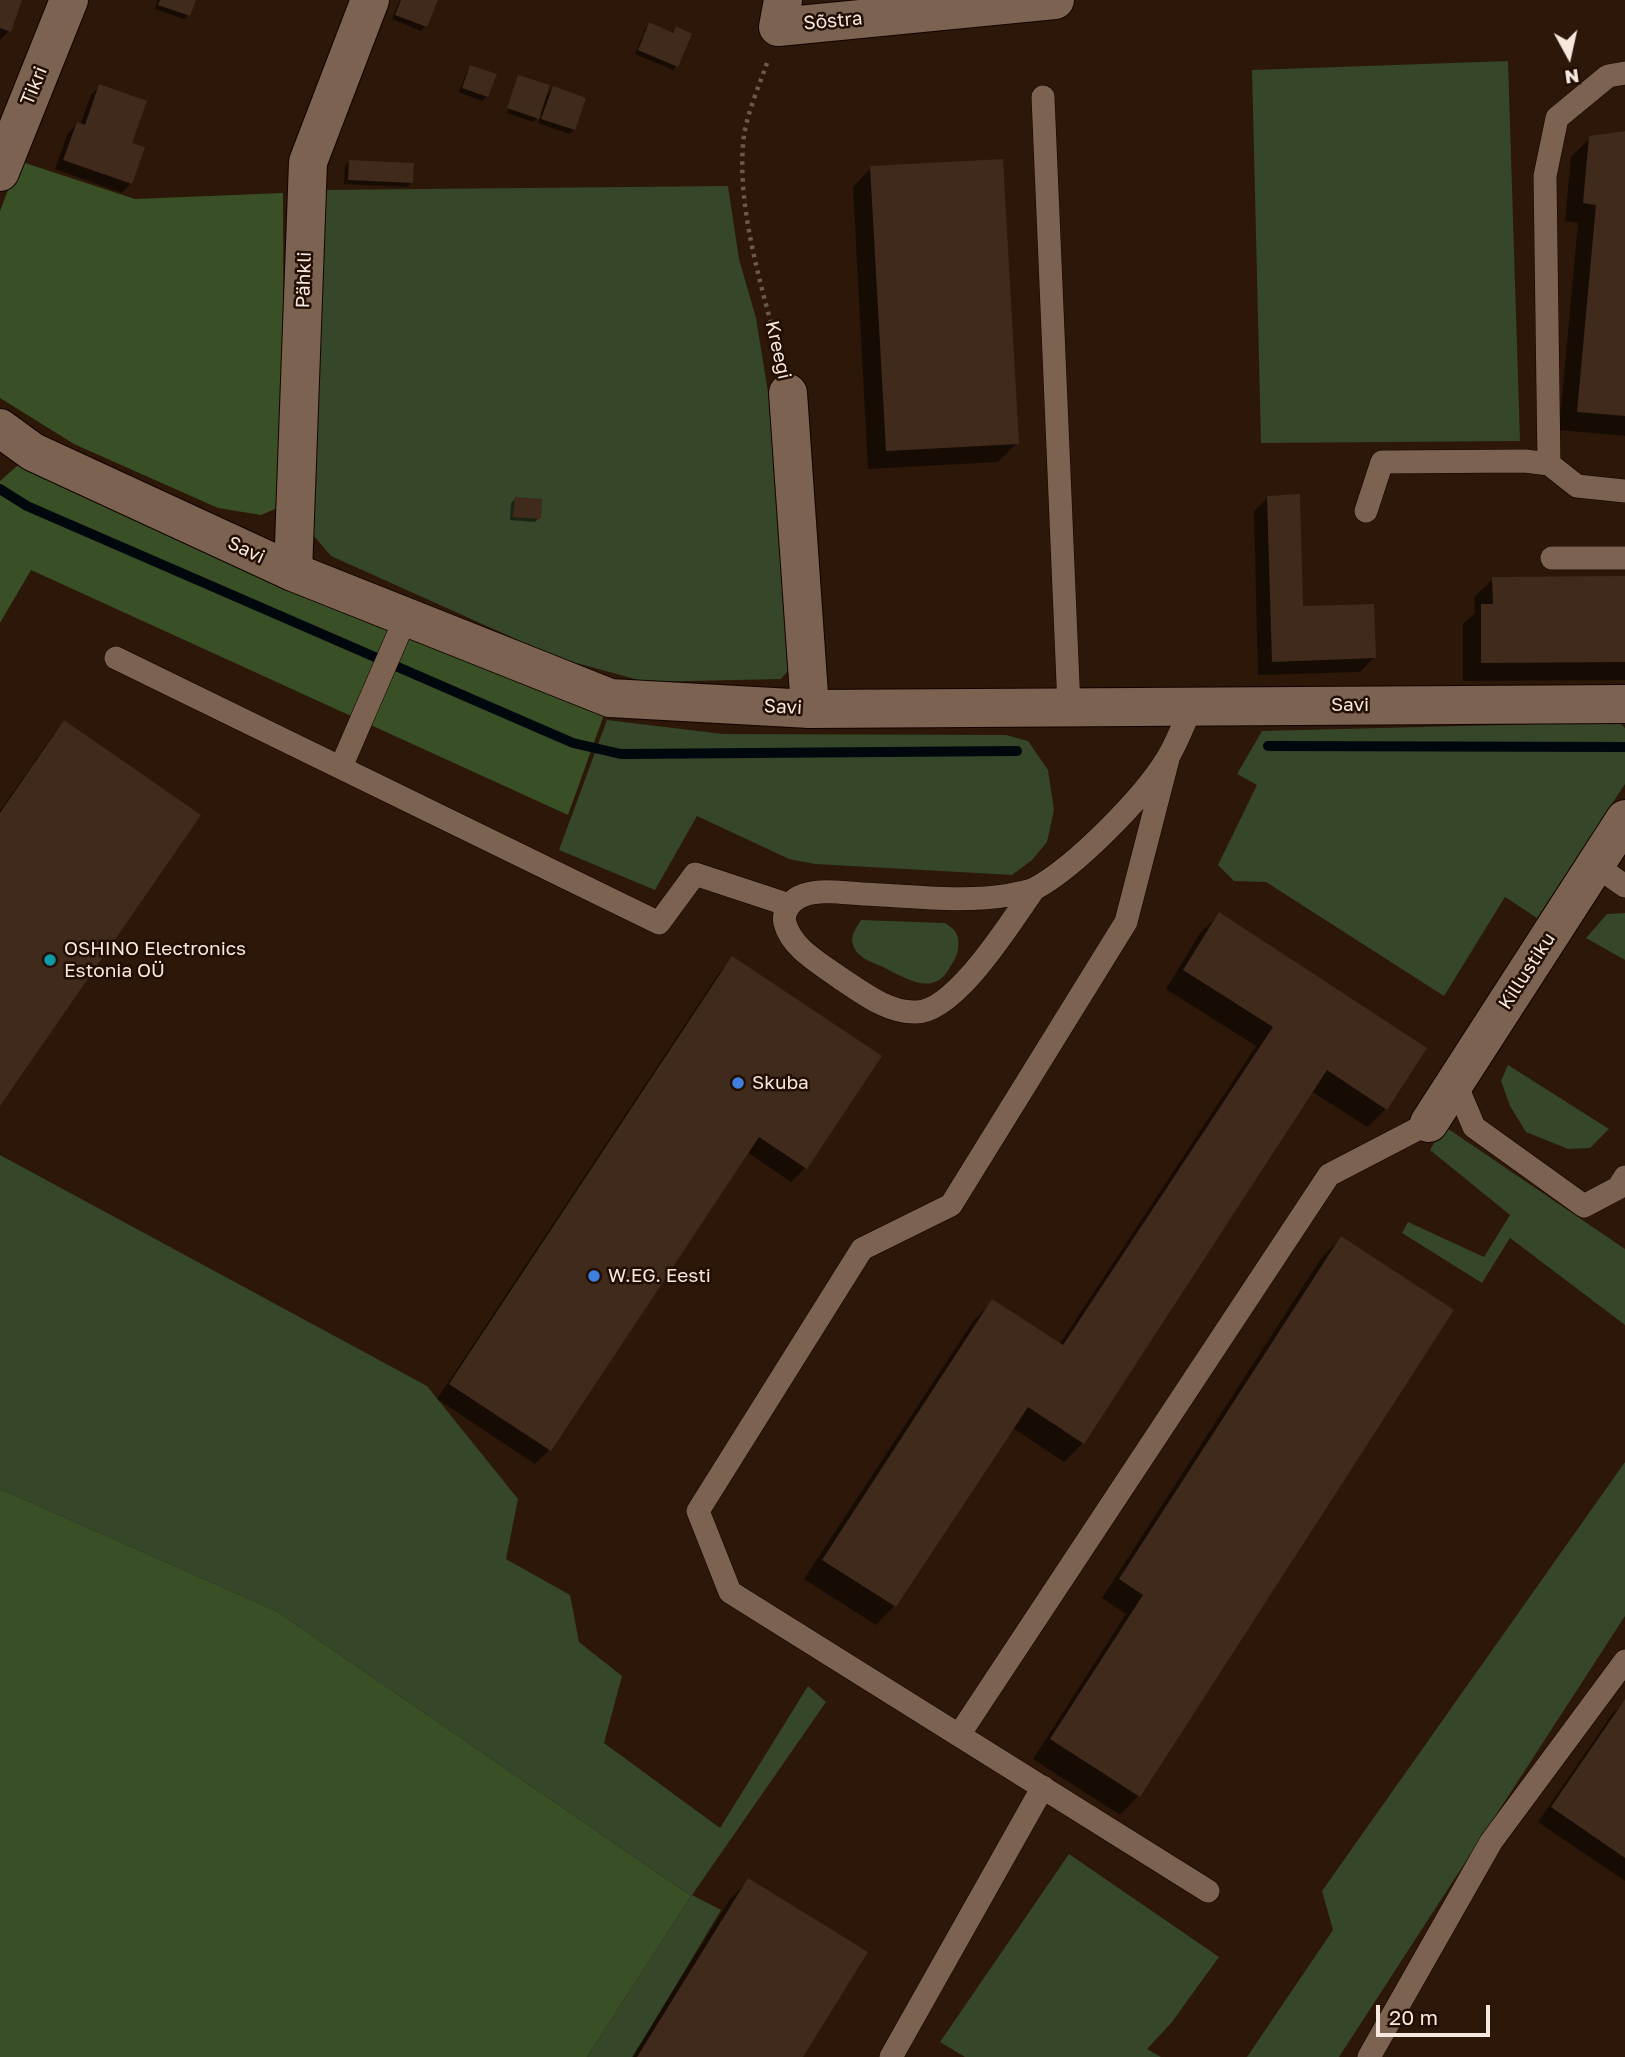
<!DOCTYPE html>
<html>
<head>
<meta charset="utf-8">
<style>
	body { margin:0 }
	#map { position:relative; width:1625px; height:2057px; overflow:hidden; background:#2c1708; font-family:"Golos Text",sans-serif }
	canvas { display:block }
	.north { position:absolute; left:1534px; top:21px; width:70px; height:70px; -webkit-text-stroke:5px #220e02; paint-order:stroke; rotate:172deg; font-size:19px; font-weight:700; line-height:28px; text-align:center; color:#f6e8de }
	.north::after { content:''; display:block; margin:auto; width:24px; height:32px; background:#f6e8de; clip-path:polygon(50% 0,100% 100%,50% 72%,0 100%) }
	.scale { position:absolute; left:1376px; top:2005px; width:114px; height:32px; box-sizing:border-box; border:4px solid #f6e8de; border-top:0; padding-left:9px; font-size:21px; line-height:24px; white-space:nowrap; color:#f6e8de; -webkit-text-stroke:5px #220e02; paint-order:stroke }
</style>
</head>
<body>
<div id="map">
<canvas width="1625" height="2057"></canvas>
<div class="north">N</div>
<div class="scale">20 m</div>
</div>
<script>
const c = document.querySelector('canvas').getContext('2d');
c.lineJoin = 'round';
function fill(path, color) {
  c.fillStyle = color;
  c.fill(path, 'evenodd');
}
function trace(path, color, width, dash) {
  c.strokeStyle = color;
  c.lineWidth = width;
  c.lineCap = dash ? 'butt' : 'round';
  c.setLineDash(dash || []);
  c.stroke(path);
}
function write(font, color, halo, rows, align = 'center') {
  c.font = font + ' "Golos Text",sans-serif';
  c.lineWidth = 5;
  c.setLineDash([]);
  c.textBaseline = 'middle';
  c.strokeStyle = halo;
  c.fillStyle = color;
  for (const [text, x, y, turn = 0] of rows) {
    c.save();
    c.translate(x, y);
    c.rotate((+turn || 0) * Math.PI / 180);
    c.textAlign = isNaN(turn) ? turn : align;
    if (halo) c.strokeText(text, 0, 0);
    c.fillText(text, 0, 0);
    c.restore();
  }
}
const green = new Path2D(`
	M1508,61L1520,441L1261,443L1252,70Z
	M728,186L739,259L756,318L773,423L792,666L781,679L646,682L558,658L331,556L314,536L305,507L319,190Z
	M607,720L723,734L1006,735L1028,741L1048,770L1054,810L1047,842L1032,860L1012,875L815,864L789,859L697,816L655,890L559,850Z
	M1619,722L1625,728V784L1537,918L1505,897L1444,996L1266,882L1234,881L1218,865L1257,785L1237,774L1262,731Z
	M1625,913V960L1586,938L1607,914Z
	M861,920L945,923C956,930 960,935 958,949C957,957 953,962 949,969C933,997 905,978 883,967C872,962 857,958 853,945C850,936 856,928 861,920Z
	M1508,1065L1609,1129L1590,1148L1568,1149L1526,1132L1510,1106L1501,1081Z
	M1444,1126L1625,1249V1325L1510,1238L1482,1283L1402,1233L1408,1222L1484,1257L1510,1215L1430,1150Z
	M0,1155L427,1386L518,1499L506,1559L570,1595L579,1642L622,1676L604,1743L720,1828L808,1686L826,1702L692,1895L721,1910L633,2057H587L691,1896L276,1611L0,1489Z
	M1625,1462V1616L1339,2057H1247L1333,1930L1322,1891Z
	M1069,1854L1219,1957L1172,2022L1147,2049L1161,2057H965L940,2042Z`);
const forest = new Path2D(`
	M19,161L135,199L283,193L284,461L282,506L261,515L218,508L74,444L0,398V211Z
	M33,452L610,698L568,815L31,570L0,623V481Z
	M0,1489L276,1611L691,1896L587,2057H0Z`);
const shadow = new Path2D(`
	M0,0H20L9,31L0,40Z
	M158,0H194L189,15L184,19L155,9Z
	M400,0H436L425,26L421,31L392,19Z
	M649,24L671,34L676,28L677,66L673,70L635,54L645,29Z
	M471,67L487,96L482,101L459,92L467,71Z
	M519,77L544,97L553,88L574,130L569,134L538,123L542,114L533,122L507,113Z
	M100,86L130,144L131,183L122,193L55,169L68,133L78,124L80,125L91,95Z
	M1625,133V436L1559,430L1578,223L1565,221L1571,157L1590,138Z
	M349,162L411,183L407,187L344,184L345,166Z
	M871,168L1017,443L998,462L868,469L853,187Z
	M1268,497L1302,608L1374,658L1360,672L1258,675L1254,511Z
	M516,498L539,518L535,522L510,520L511,503Z
	M1625,578V680L1463,681V624L1475,613L1474,597L1493,579Z
	M64,722L0,1103V811L55,732Z
	M1219,915L1386,1109L1367,1127L1311,1091L1083,1443L1064,1462L1013,1428L894,1606L876,1625L804,1579L974,1320L992,1302L1059,1345L1256,1046L1166,989L1200,933Z
	M733,959L805,1168L791,1182L747,1152L549,1450L535,1464L437,1399L719,973Z
	M1341,1238L1452,1310L1138,1796L1120,1815L1033,1759L1126,1614L1102,1598L1322,1257Z
	M1625,1701V1881L1538,1822L1612,1714Z
	M748,1881L801,2057H632L730,1899Z`);
const stream = new Path2D(`
	M0,489L27,506L573,743L621,754L1017,751
	M1268,746L1624,747`);
const building = new Path2D(`
	M0,0H22L11,32L0,28Z
	M160,0H196L190,16L158,5Z
	M401,0H438L427,27L395,15Z
	M649,22L673,33L676,26L692,34L678,67L638,50Z
	M470,65L497,74L488,97L462,88Z
	M518,75L550,85L539,119L507,108Z
	M99,84L147,101L132,143L145,147L132,184L63,160L77,122L85,125Z
	M553,86L586,98L575,130L541,119Z
	M1625,131V416L1577,412L1596,205L1583,203L1589,136Z
	M1003,159L1019,444L886,451L870,166Z
	M349,160L414,163L413,183L348,180Z
	M1300,494L1303,606L1374,604L1376,658L1272,662L1267,496Z
	M515,497L542,499L541,519L513,517Z
	M1625,576V662L1481,663V604H1493L1492,577Z
	M64,720L201,815L0,1106V813Z
	M1219,912L1427,1048L1387,1110L1327,1070L1084,1444L1028,1407L896,1607L822,1560L992,1299L1063,1345L1273,1027L1183,970Z
	M732,956L882,1056L807,1169L759,1137L551,1451L449,1384Z
	M1341,1236L1454,1310L1140,1797L1050,1739L1143,1595L1119,1579Z
	M1625,1699V1858L1551,1807Z
	M748,1878L868,1952L803,2057H637Z`);
const path = new Path2D(`
	M767,63C759,86 748,111 744,135C735,207 763,289 780,358`);
const lane = new Path2D(`
	M1043,97L1069,707
	M1549,464L1545,176L1557,118L1608,76L1625,73
	M1366,511L1382,462L1525,461L1549,464L1577,486L1625,491
	M1552,558H1625
	M116,658L659,923L695,874L789,905
	M1168,759L1126,922L951,1205L862,1249L698,1511L730,1592L1208,1891
	M341,767L406,617
	M1595,865L1625,886
	M1034,889C1012,920 956,1012 916,1012C888,1013 863,993 840,978C821,964 791,948 785,923C782,911 792,899 804,895C821,889 844,893 862,894C910,896 962,903 1010,895C1018,893 1029,892 1036,888C1076,866 1143,798 1167,759C1177,743 1184,723 1192,706
	M1455,1082L1474,1127L1584,1206L1618,1188L1625,1177
	M959,1735L1329,1175L1429,1123
	M891,2057L1043,1787
	M1369,2057L1491,1842L1625,1661`);
const street = new Path2D(`
	M783,0L778,27L1055,0
	M0,172L69,0
	M788,393L810,709
	M293,572L308,162L370,0
	M1429,1123L1625,819`);
const secondary = new Path2D(`
	M0,428L33,452L293,572L610,698L810,709L1625,704`);
const markers = [
	[50,960,7,"#0f9aa8"],
	[738,1083,7,"#3f7fe0"],
	[594,1276,7,"#3f7fe0"]
];
const streetNames = [
	["Sõstra",833,21,-5],
	["Tikri",34,86,-68],
	["Pähkli",304,280,-88],
	["Kreegi",778,350,77],
	["Savi",246,550,25],
	["Savi",1350,705],
	["Savi",783,707,3],
	["Killustiku",1527,971,-57]
];
const poiNames = [
	["OSHINO Electronics",64,949],
	["Estonia OÜ",64,971],
	["Skuba",752,1083],
	["W.EG. Eesti",608,1276]
];
fill(green, '#354629');
fill(forest, '#394f26');
fill(shadow, '#0007');
trace(stream, '#00080d', 10);
fill(building, '#402a1b');
trace(lane, '#130300', 24);
trace(street, '#130300', 40);
trace(secondary, '#130300', 40);
trace(path, '#6c594b', 4.5, [3.5, 5]);
trace(lane, '#7b6251', 23);
trace(street, '#7b6251', 38);
trace(secondary, '#7b6251', 38);
for (const [x, y, r, color] of markers) {
  const dot = new Path2D();
  dot.arc(x, y, r, 0, 2 * Math.PI);
  c.fillStyle = color;
  c.fill(dot);
  trace(dot, '#220e02', 2.5);
}
write('19px', '#f6e8de', '#220e02', streetNames);
write('19px', '#f6e8de', '#220e02', poiNames, 'left');
</script>
</body>
</html>
